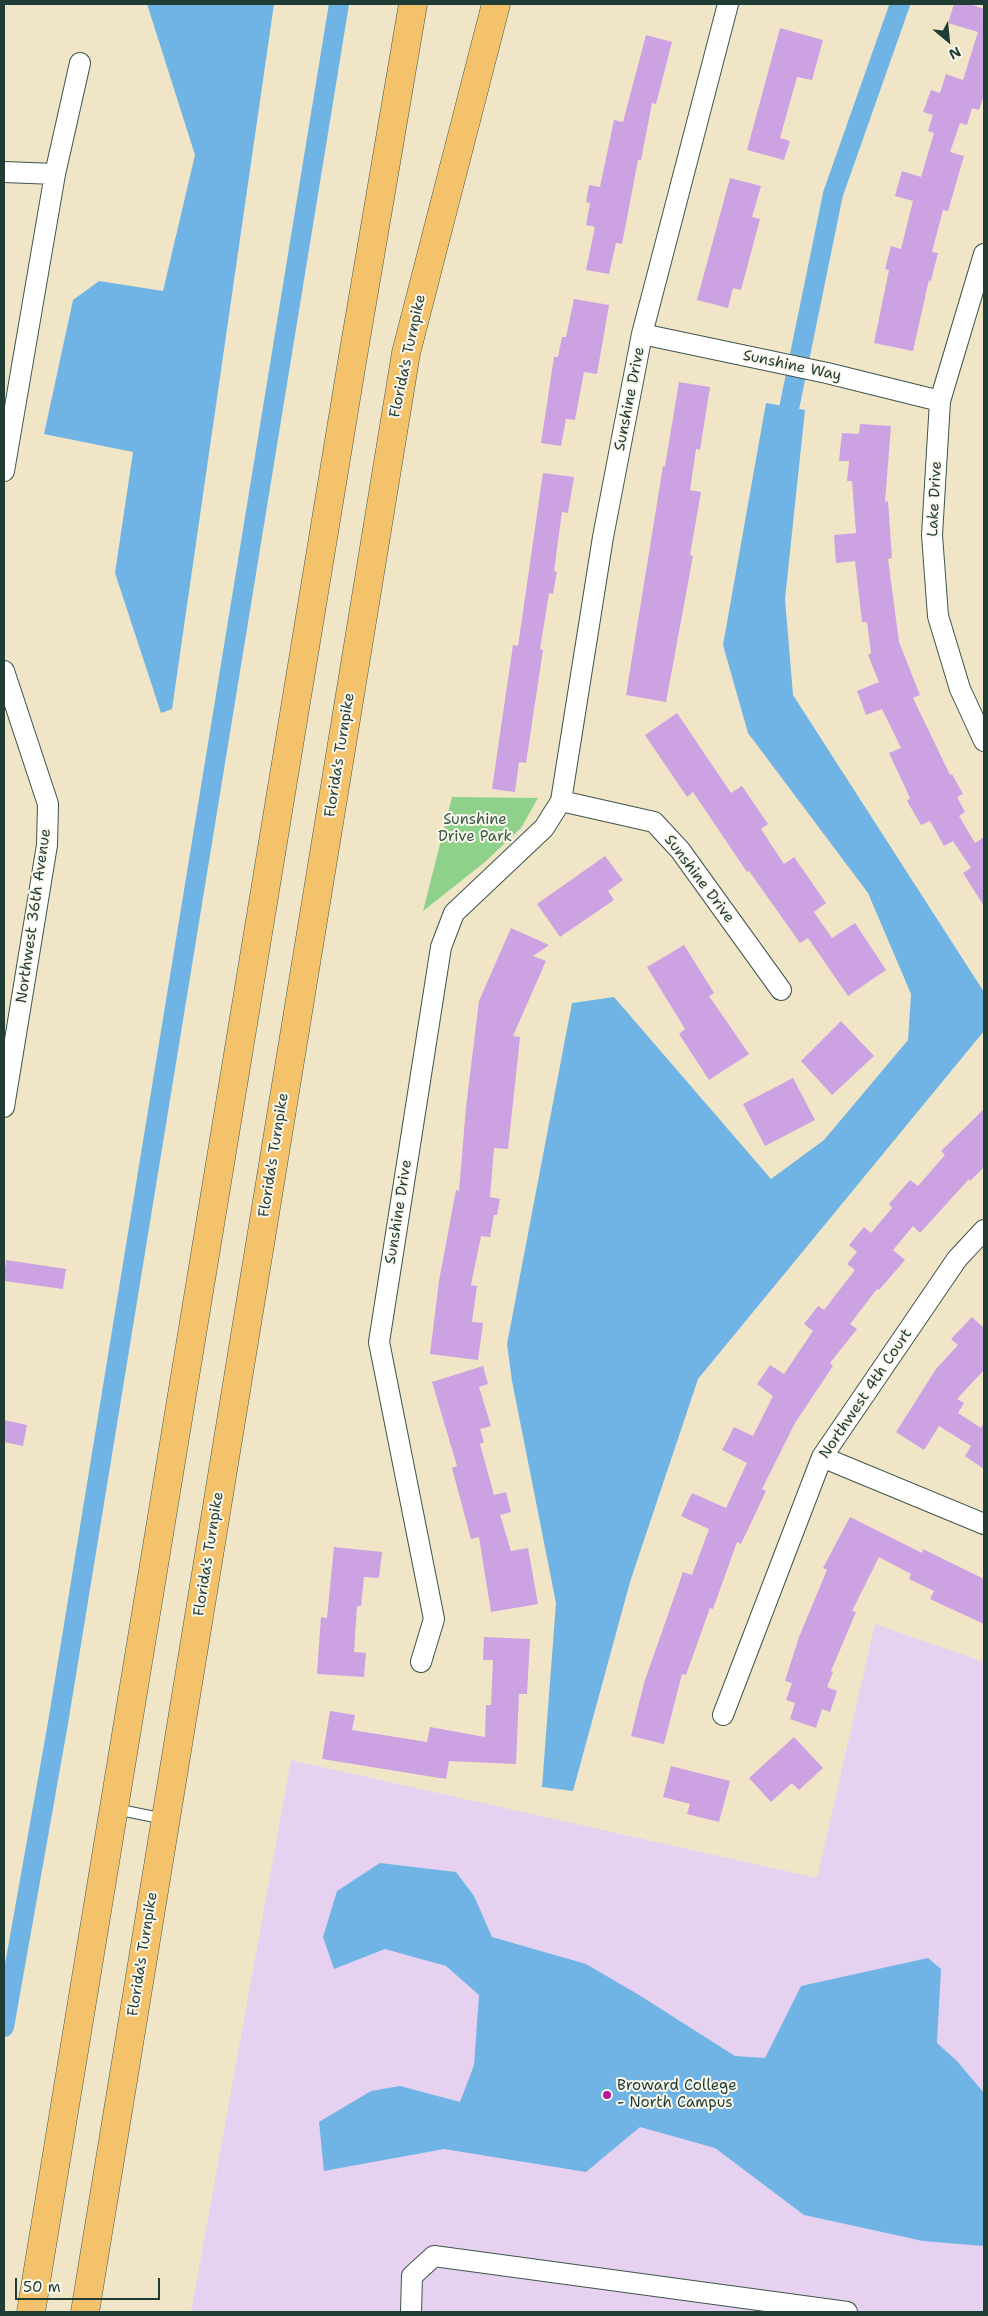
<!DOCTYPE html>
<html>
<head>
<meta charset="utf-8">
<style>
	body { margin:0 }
	#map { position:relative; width:988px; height:2316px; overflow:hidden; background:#f1e5c8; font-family:"Shantell Sans",sans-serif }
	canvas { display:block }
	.frame { position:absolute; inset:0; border:5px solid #1f3d34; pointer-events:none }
	.north { position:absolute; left:923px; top:15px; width:50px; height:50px; -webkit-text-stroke:4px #fbf7ec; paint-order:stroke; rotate:152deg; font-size:14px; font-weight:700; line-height:20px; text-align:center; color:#1f3d34 }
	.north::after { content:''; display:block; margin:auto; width:18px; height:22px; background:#1f3d34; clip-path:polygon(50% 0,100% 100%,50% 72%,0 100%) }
	.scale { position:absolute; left:15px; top:2278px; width:145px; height:22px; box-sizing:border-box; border:2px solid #1f3d34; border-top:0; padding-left:6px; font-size:15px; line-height:18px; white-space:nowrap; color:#1f3d34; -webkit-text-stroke:4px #fbf7ec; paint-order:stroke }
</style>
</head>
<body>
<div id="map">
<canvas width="988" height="2316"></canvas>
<div class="frame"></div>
<div class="north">N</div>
<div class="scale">50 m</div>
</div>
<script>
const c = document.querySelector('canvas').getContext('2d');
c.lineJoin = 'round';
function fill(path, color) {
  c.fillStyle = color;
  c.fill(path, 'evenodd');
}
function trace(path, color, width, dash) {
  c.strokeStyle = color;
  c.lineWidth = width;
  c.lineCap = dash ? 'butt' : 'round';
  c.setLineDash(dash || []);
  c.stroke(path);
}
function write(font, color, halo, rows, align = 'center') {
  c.font = font + ' "Shantell Sans",sans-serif';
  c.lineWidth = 4;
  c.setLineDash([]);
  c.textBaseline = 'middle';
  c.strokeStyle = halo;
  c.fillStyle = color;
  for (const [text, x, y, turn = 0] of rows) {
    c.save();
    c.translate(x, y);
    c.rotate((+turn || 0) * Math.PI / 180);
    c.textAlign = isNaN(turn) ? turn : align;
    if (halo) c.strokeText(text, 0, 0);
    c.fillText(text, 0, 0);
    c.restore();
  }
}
const built = new Path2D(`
	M875,1624L984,1662V2312H191L291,1760L817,1878Z`);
const green = new Path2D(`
	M452,797L538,798L521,828L485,862L423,911Z`);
const water = new Path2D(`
	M147,4H274L172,709L161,713L115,573L133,452L44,434L73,300L99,281L163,291L195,155Z
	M766,403L805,410L785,599L793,695L984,992V1031L698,1379L630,1582L573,1791L542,1787L556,1603L512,1381L507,1344L572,1003L614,997L771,1179L824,1140L908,1040L911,994L868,893L748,733L723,645Z
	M380,1863L456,1872L474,1896L492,1937L586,1964L639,1995L735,2056L765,2058L801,1986L928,1958L941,1969L937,2043L957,2061L984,2093V2246L923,2241L804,2215L715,2148L640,2127L586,2172L444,2149L324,2171L319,2122L371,2091L400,2086L460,2102L474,2065L479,1995L446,1966L385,1949L334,1969L323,1937L337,1891Z`);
const canal = new Path2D(`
	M784,433L833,194L900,4
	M4,2027L58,1723L339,4`);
const building = new Path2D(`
	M954,4H969L984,9V95L979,110L972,108L967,125L960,123L950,152L964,156L948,211L943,210L932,252L938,253L931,281L929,280L913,351L874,343L889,270L885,269L891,246L901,249L913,201L895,196L902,171L921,177L934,133L928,131L933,115L923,112L931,90L940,93L946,74L963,80L978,32L948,23Z
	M780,28L823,40L812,80L797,77L780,138L790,141L784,160L747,150Z
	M646,35L672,42L656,104L652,103L641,160H638L622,244L616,243L609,274L586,270L595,227L586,225L590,203L586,202L589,185L600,187L614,120L623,122Z
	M730,178L761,186L752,217L760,219L741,290L733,288L728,308L697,300Z
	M574,299L609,305L597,374L584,372L575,420L566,419L561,446L541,443L554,357H558L562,337H566Z
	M679,382L710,387L700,450L696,449L690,490L701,492L690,555L693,556L666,702L626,695L663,466H665Z
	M860,424L891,426L885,502L888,501L892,558L888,559L899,642L920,695L913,698L950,775L952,774L963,794L957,797L965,812L959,816L975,843L984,837V906L963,873L971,868L953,841L944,846L930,821L921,825L907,801L910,798L889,753L901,748L882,709L866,715L857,691L879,682L868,655L871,653L867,622H862L855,561L836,563L834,535L856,533L852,481H847L849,461H839L842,433L859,434Z
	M543,473L574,477L568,513L562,512L554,571L557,572L553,594L549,593L540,649L543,650L526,763L519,762L515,792L492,789L513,645L518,646Z
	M677,713L731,793L742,786L768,824L761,829L784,864L794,857L826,903L814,912L832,938L855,923L886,970L848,996L808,938L800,943L749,871L747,872L693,792L687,797L645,735Z
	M605,856L623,880L608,891L614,900L560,937L537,904Z
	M511,928L549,945L533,956L546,961L513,1036L520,1037L508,1149L494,1148L490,1197L500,1199L497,1215H494L490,1237L481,1236L471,1285L477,1286L472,1322L483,1323L478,1360L430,1354L439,1281L456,1190L459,1191L466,1107L479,1001Z
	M684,945L714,993L709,996L749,1054L709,1080L679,1034L685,1029L647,967Z
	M841,1021L874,1056L832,1095L801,1061Z
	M793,1078L815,1120L765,1146L743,1104Z
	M984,1109V1167L970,1181L969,1179L920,1233L913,1226L893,1250L905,1260L879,1290L877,1289L850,1324L857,1329L830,1363L833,1366L795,1423L762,1489L766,1491L741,1544L737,1542L713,1609L710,1608L686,1675L682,1674L664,1744L631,1736L644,1683L683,1572L692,1575L709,1529L681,1516L692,1493L726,1508L747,1463L722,1450L734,1427L753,1436L773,1396L757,1384L770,1365L784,1374L813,1331L804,1324L818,1306L824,1310L855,1270L847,1264L857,1252L849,1245L864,1227L871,1233L892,1208L889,1204L910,1180L918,1186L945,1155L941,1151Z
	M6,1260L66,1269L63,1289L4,1281Z
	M972,1317L984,1328V1370L957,1399L964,1403L958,1413L981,1428L984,1422V1469L965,1456L971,1446L939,1426L924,1450L896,1432L936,1369L958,1345L951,1339Z
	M483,1366L488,1384L479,1387L491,1426L480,1429L484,1442L480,1444L494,1495L506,1492L511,1512L500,1515L511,1551L528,1548L538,1604L491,1612L479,1537L471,1539L452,1468L457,1466L432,1382Z
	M4,1420L27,1425L23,1446L4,1442Z
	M850,1517L922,1553L923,1549L984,1579V1624L930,1599L934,1591L909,1579L911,1574L879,1557L852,1611L856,1612L831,1671L833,1672L827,1687L837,1691L830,1712L822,1709L816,1728L790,1719L795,1703L786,1700L792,1683L785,1681L799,1637L827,1570L823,1568Z
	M334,1547L382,1552L379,1578L364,1577L361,1606H357L354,1652L366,1653L364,1677L317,1674L321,1617L327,1618Z
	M484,1637L530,1639L527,1694H519L516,1764L449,1761L446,1779L322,1759L330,1711L355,1715L352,1730L427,1742L430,1727L485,1737L486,1705H491L493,1660H483Z
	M794,1737L823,1768L799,1790L792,1783L771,1802L749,1778Z
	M671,1766L730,1781L719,1822L687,1814L690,1804L663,1797Z`);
const lane = new Path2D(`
	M115,1809L165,1819`);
const street = new Path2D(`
	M4,172L55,174L4,471
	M55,174L80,63
	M984,254L940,401L932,535L938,616L960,689L984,741
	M642,334L827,373L940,401
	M4,671L48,804L47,845L4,1107
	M561,801L654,822L680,850L781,990
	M822,1457L984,1524
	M421,1662L434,1619L379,1342L441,947L454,913L544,828L561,801L603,537L642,334L728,4
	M723,1715L822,1457L957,1259L984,1230
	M411,2312L412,2276L434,2256L847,2312`);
const highway = new Path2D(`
	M31,2312L352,362L413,4
	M85,2312L406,353L496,4`);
const markers = [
	[607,2095,5,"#b5179e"]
];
const streetNames = [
	["Florida's Turnpike",408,356,-78],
	["Sunshine Way",792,366,12],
	["Sunshine Drive",630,399,-79],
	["Lake Drive",935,499,-87],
	["Florida's Turnpike",340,755,-81],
	["Sunshine Drive",699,879,53],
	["Northwest 36th Avenue",34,916,-82],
	["Florida's Turnpike",274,1155,-81],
	["Sunshine Drive",399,1212,-81],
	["Northwest 4th Court",866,1394,-56],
	["Florida's Turnpike",209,1554,-81],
	["Florida's Turnpike",143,1954,-81]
];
const parkNames = [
	["Sunshine",475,820],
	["Drive Park",475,837]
];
const poiNames = [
	["Broward College",617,2086],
	["- North Campus",617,2103]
];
fill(built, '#e6d2f0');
fill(green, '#8ed18a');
fill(water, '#70b4e6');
trace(canal, '#70b4e6', 20);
fill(building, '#cca2e3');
trace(lane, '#3e564a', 12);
trace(street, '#3e564a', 22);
trace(highway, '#3e564a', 29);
trace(lane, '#fff', 10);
trace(street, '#fff', 20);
trace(highway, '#f3c26a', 28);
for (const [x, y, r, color] of markers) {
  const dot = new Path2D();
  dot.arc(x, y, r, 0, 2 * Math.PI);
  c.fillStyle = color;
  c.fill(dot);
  trace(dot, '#fbf7ec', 2);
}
write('15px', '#1f3d34', '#fbf7ec', streetNames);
write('15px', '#355b45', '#fbf7ec', parkNames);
write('15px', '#1f3d34', '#fbf7ec', poiNames, 'left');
</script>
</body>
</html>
